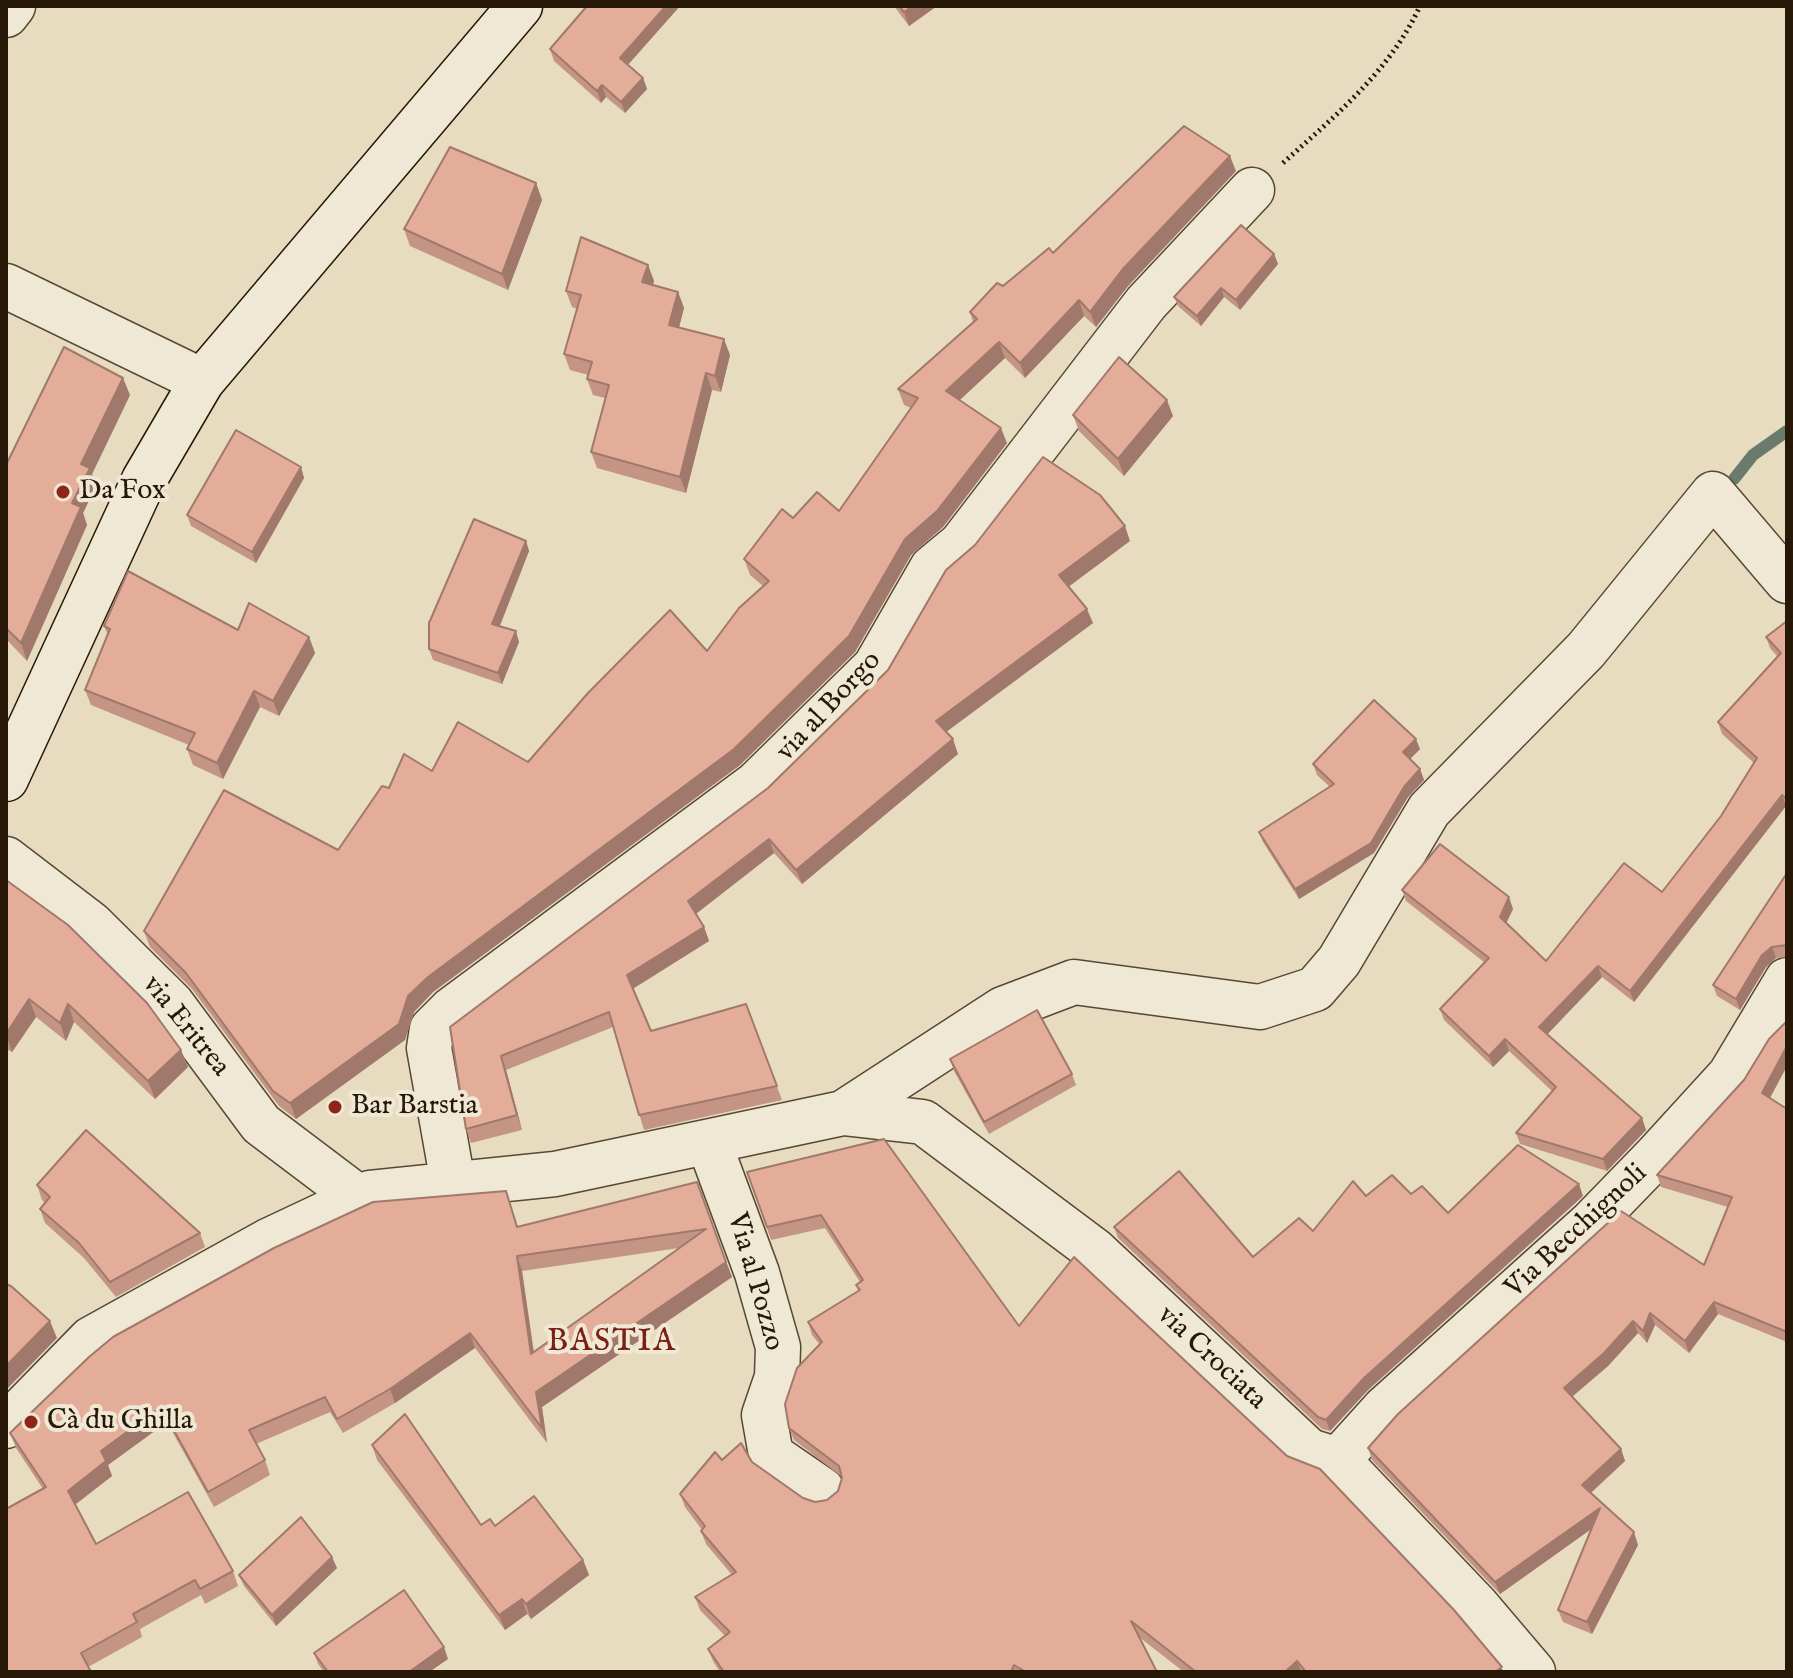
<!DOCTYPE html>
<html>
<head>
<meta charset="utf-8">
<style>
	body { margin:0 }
	#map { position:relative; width:1793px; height:1678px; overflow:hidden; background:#e7dcbf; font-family:"IM FELL English",serif }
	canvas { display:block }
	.frame { position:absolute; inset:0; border:8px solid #271707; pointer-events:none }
</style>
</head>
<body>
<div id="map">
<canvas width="1793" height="1678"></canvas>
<div class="frame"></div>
</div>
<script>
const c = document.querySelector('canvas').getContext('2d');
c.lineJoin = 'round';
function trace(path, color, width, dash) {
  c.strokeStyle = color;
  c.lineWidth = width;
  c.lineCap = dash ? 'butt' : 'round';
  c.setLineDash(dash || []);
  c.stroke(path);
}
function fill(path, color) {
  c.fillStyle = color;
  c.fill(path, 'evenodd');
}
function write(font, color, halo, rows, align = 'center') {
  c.font = font + ' "IM FELL English",serif';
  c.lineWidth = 8;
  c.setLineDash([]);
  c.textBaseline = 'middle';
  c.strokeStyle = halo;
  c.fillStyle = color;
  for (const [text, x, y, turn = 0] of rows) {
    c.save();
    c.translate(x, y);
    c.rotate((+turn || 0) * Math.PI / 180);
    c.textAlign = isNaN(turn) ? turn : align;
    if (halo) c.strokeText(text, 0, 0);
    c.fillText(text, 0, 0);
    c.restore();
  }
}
const stream = new Path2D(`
	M1734,479L1753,455L1787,431`);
const path = new Path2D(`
	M1283,163C1335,116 1390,71 1420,6`);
const minor = new Path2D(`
	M6,15L13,6
	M6,286L202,381
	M6,859L91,924L172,1004L261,1124L359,1198
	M843,1113L923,1122L1094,1250L1309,1451L1338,1460L1477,1606L1533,1672
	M709,1143L757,1273L778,1347L777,1377L764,1415L771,1455L822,1490
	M453,1183L429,1048L432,1029L451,1010L756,784L875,667L932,568L961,544L1146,303L1252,190
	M6,1426L91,1339L268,1241L370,1193L555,1174L843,1113L1003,1009L1074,982L1260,1007L1315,989L1339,961L1429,810L1586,650L1713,494L1787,581
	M1338,1460L1385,1408L1591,1223L1656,1156L1730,1075L1787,980`);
const secondary = new Path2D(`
	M6,779L144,480L202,381L520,6`);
const wall = new Path2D(`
	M587,6H680L628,65L643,78L647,89L625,113L606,97L601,103L554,61L550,49Z
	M894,6H937L909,26Z
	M1236,171L1128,286L1096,327L1084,316L1025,378L1005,358L960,400L1007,443L943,527L911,555L855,652L740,765L433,992L414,1012L405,1040L296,1119L279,1106L192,989L150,947L144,931L338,850L389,788L432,771L528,762L707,651L763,586L750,575L744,559L793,518L839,511L911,408L904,405L898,389L973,322L970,312L1003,286L1053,253Z
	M536,183L542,200L508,290L410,246L404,229Z
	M1274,254L1278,264L1240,310L1224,297L1201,326L1178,306L1174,297Z
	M648,265L654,281L653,285L678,292L684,308L679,328L730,355L721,392L712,390L686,493L597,468L591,452L605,398L593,395L587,379L588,375L570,370L564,354L577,309L572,307L566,291Z
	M130,395L92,474L96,486L83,513L87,525L27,661L6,639V465Z
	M1073,415L1173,416L1124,476L1079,431Z
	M301,467L304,478L256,563L191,526L187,515Z
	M526,541L529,551L500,626L519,642L502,684L433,660L429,649Z
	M1130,541L1068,587L1093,623L946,732L958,754L802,884L774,853L696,914L704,927L709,941L633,989L651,1031L746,1004L782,1100L644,1130L613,1027L506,1070L522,1130L471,1143L466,1129L450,1027Z
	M1787,621V807L1786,806L1634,1002L1602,977L1547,1034L1642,1118L1646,1130L1607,1171L1520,1144L1516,1133L1552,1091L1509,1051L1493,1067L1444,1020L1440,1009L1484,962L1406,901L1402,890L1513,909L1506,923L1546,961L1662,892L1721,816L1754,763L1722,734L1718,722L1777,656L1770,648L1766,637Z
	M104,626L238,630L309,637L315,653L279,716L260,707L223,779L193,765L187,749L189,745L91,705L85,690L108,635Z
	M1420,749L1410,759L1420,769L1424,780L1408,797L1374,853L1299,899L1263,842L1259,832L1330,787L1317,775L1313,764Z
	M1787,873V957L1776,958L1766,967L1740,1010L1717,996L1713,985Z
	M6,880L181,1050L188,1067L155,1099L74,1022L66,1041L36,1017L12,1052L6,1049Z
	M1787,1021V1066L1770,1098L1787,1109V1342L1718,1314L1689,1353L1655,1325L1647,1343L1638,1333L1608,1366L1572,1397L1621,1449L1625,1461L1591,1493L1638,1545L1592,1634L1563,1622L1558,1610L1591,1529L1500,1594L1372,1460L1368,1448L1704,1265L1728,1207L1661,1187L1657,1175L1744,1080Z
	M950,1059L1072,1074L1076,1085L989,1134L954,1071Z
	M747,1172L1019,1326L1504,1672H1184L1139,1637L1157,1672H720L713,1661L708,1649L725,1636L700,1610L695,1597L732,1575L706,1544L701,1531L702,1530L685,1507L680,1494L722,1460L752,1462L803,1498L815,1502L827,1500L838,1491L842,1477L794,1440L789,1428L820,1345L812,1335L808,1322L858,1291L856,1285L860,1282L825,1228L771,1240Z
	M697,1182L732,1277L542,1407L547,1443L475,1348L395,1403L343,1433L330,1412L256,1444L265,1460L270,1475L214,1507L167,1422L108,1465L112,1476L75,1505L96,1544L233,1571L238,1586L205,1604L201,1595L140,1629L142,1637L88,1667L6,1672L43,1489L16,1448L10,1433L506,1191L518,1227ZM679,1248L534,1352L522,1271Z
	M37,1185L200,1233L205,1247L116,1297L84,1258L45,1223L40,1209L45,1203L42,1200Z
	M1411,1194L1448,1213L1583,1196L1368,1390L1330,1431L1322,1429L1118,1238L1114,1227L1253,1257L1313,1231L1366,1196Z
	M372,1445L481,1525L495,1526L583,1560L589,1575L531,1619L527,1614L505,1630L377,1460Z
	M337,1568L276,1626L244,1586L239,1575Z
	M314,1653L448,1659L429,1672H324L318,1664Z`);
const shadedWall = new Path2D(`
	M666,6H680L624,69L620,58Z
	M913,6H937L909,26L904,12Z
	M643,78L647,89L625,113L621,102Z
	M602,85L606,97L601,103L597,91Z
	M1230,156L1236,171L1128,286L1096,327L1090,312L1122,270Z
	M536,183L542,200L508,290L502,274Z
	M1274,254L1278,264L1240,310L1236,300Z
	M648,265L654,281L648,298L642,282Z
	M1221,288L1224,297L1201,326L1197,316Z
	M678,292L684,308L675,342L669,325Z
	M1079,300L1084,316L1025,378L1020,363Z
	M724,339L730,355L721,392L715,376Z
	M999,342L1005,358L952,407L946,391Z
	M706,373L712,390L686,493L680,477Z
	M123,378L130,395L92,474L96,486L83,513L87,525L27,661L21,643L72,503L81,464Z
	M1167,400L1173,416L1124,476L1118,459Z
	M1001,428L1007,443L943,527L911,555L855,652L740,765L433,992L414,1012L405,1040L296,1119L290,1103L905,539Z
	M301,467L304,478L256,563L252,552Z
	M1125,526L1130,541L1064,590L1059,575Z
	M526,541L529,551L496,635L492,624Z
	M1087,609L1093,623L942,735L936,721Z
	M516,631L519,642L502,684L498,673Z
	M309,637L315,653L279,716L273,701Z
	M254,691L260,707L223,779L217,763Z
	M953,739L958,754L802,884L796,870Z
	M1416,739L1420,749L1407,762L1403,752Z
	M1420,769L1424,780L1408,797L1374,853L1299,899L1295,889L1404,787Z
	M1782,795L1786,806L1634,1002L1630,991Z
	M769,839L774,853L693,916L688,901Z
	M1509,897L1513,909L1504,928L1500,917Z
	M704,927L709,941L632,989L627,975Z
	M1772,947L1776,958L1766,967L1740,1010L1736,999L1762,955Z
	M1598,966L1602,977L1543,1039L1539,1027Z
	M29,999L36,1017L12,1052L6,1034Z
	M68,1004L74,1022L66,1041L60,1023Z
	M1505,1039L1509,1051L1493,1067L1489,1056Z
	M1787,1046V1066L1766,1105L1762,1093Z
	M181,1050L188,1067L155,1099L148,1081Z
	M501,1056L506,1070L522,1130L517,1115Z
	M1642,1118L1646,1130L1607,1171L1603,1159Z
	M1579,1184L1583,1196L1368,1390L1330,1431L1326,1420L1364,1378Z
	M517,1256L522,1271L536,1369L531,1354Z
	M726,1262L732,1277L542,1407L547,1443L542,1428L536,1392Z
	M1714,1302L1718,1314L1689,1353L1685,1341Z
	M1650,1313L1655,1325L1647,1343L1643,1331Z
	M50,1321L57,1338L6,1390V1366Z
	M1633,1321L1638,1333L1608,1366L1568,1400L1564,1388Z
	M470,1333L475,1348L395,1403L390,1389Z
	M161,1407L167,1422L108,1465L112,1476L73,1506L68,1491L101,1451Z
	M1621,1449L1625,1461L1586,1497L1582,1485Z
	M1600,1508L1604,1520L1500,1594L1495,1582Z
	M1634,1532L1638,1545L1592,1634L1587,1622Z
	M332,1557L337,1568L276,1626L272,1615Z
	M583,1560L589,1575L531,1619L526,1604Z
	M522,1599L527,1614L505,1630L499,1615Z
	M444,1647L448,1659L429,1672H409Z
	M1297,1661L1301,1672H1285Z`);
const building = new Path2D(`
	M587,6H666L620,58L643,78L621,102L602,85L597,91L550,49Z
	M899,6H913L904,12Z
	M1184,126L1230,156L1122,270L1090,312L1079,300L1020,363L999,342L946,391L1001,428L937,511L905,539L849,636L734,749L428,977L408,996L399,1024L290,1103L273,1091L186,973L144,931L224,790L338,850L382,786L389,788L404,754L432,771L458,722L528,762L588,693L670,610L707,651L739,608L769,581L744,559L782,509L793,518L817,492L839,511L918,398L898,389L977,319L970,312L997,283L1003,286L1049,248L1053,253Z
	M450,147L536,183L502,274L404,229Z
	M1241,225L1274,254L1236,300L1221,288L1197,316L1174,297Z
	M581,237L648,265L642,282L678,292L669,325L724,339L715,376L706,373L680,477L591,452L609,385L587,379L592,362L564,354L581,295L566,291Z
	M64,347L123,378L81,464L90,468L72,503L81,507L21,643L6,628V465Z
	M1119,357L1167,400L1118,459L1073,415Z
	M236,430L301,467L252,552L187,515Z
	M1043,457L1100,495L1125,526L1059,575L1087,609L936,721L953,739L796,870L769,839L688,901L704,927L627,975L651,1031L746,1004L777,1086L639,1115L609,1012L501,1056L517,1115L466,1129L450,1027L768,788L888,670L946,570L975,545Z
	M474,519L526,541L492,624L516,631L498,673L429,649V623Z
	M128,571L238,630L249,603L309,637L273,701L254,691L217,763L187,749L195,733L85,690L110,629L104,626Z
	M1787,621V799L1782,795L1630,991L1598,966L1539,1027L1642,1118L1603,1159L1516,1133L1556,1087L1505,1039L1489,1056L1440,1009L1489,958L1402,890L1440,844L1509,897L1500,917L1546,961L1624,863L1662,892L1721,816L1757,758L1718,722L1781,653L1766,637Z
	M1374,700L1416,739L1403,752L1420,769L1404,787L1371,843L1295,889L1259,832L1334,784L1313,764Z
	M1787,873V945L1772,947L1762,955L1736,999L1713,985Z
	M6,880L68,925L147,1003L181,1050L148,1081L68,1004L60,1023L29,999L6,1034Z
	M1037,1010L1072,1074L984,1122L950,1059Z
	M1787,1021V1046L1762,1093L1787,1109V1332L1714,1302L1685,1341L1650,1313L1643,1331L1633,1321L1604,1353L1564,1388L1621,1449L1582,1485L1634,1532L1587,1622L1558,1610L1600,1508L1495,1582L1368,1448L1398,1414L1621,1211L1704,1265L1732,1197L1657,1175L1744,1080L1769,1039Z
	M86,1130L200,1233L110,1282L79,1243L40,1209L50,1197L37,1185Z
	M884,1139L1019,1326L1074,1257L1287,1456L1320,1469L1454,1610L1502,1667L1495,1672H1306L1297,1661L1285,1672H1196L1131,1621L1157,1672H1026L1014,1665L1011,1672H724L708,1649L730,1632L695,1597L736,1572L701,1531L705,1526L680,1494L715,1452L722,1460L741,1443L752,1462L803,1498L815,1502L827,1500L838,1491L842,1478L839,1466L789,1428L785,1404L797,1368L822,1342L808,1322L860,1290L856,1285L863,1280L821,1215L767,1227L747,1172Z
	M1518,1145L1579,1184L1364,1378L1326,1420L1318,1417L1114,1227L1179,1171L1253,1257L1299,1218L1313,1231L1353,1181L1366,1196L1392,1175L1411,1194L1422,1186L1448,1213Z
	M697,1182L726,1262L536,1392L542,1428L470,1333L390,1389L337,1419L325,1397L249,1430L265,1460L208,1492L161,1407L101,1451L106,1461L68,1491L96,1544L188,1492L233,1571L200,1589L195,1580L133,1614L137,1622L81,1653L91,1672H6V1509L46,1487L10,1433L89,1357L113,1337L274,1248L373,1202L506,1191L517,1227ZM706,1229L531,1354L517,1256Z
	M6,1284L11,1286L50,1321L6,1366Z
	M405,1414L481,1525L490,1519L495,1526L534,1496L583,1560L526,1604L522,1599L499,1615L372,1445Z
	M301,1517L332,1557L272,1615L239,1575Z
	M404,1590L444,1647L409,1672H328L314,1653Z`);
const markers = [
	[63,492,8,"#8f2418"],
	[335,1107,8,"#8f2418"],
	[31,1422,8,"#8f2418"]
];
const poiNames = [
	["Da Fox",79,492],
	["Bar Barstia",351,1107],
	["Cà du Ghilla",47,1422]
];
const streetNames = [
	["via al Borgo",830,707,-47],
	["via Eritrea",185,1027,51],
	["Via Becchignoli",1577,1232,-43],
	["Via al Pozzo",754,1282,74],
	["via Crociata",1211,1359,43]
];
const quarterNames = [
	["BASTIA",612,1343]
];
trace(stream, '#6a7a6c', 12);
trace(minor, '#574835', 47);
trace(secondary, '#271707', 47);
trace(path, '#271707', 5, [2, 4]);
trace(minor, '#efe8d5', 44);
trace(secondary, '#efe8d5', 44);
fill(wall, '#c49584');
fill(shadedWall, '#a0796c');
fill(building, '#e4ad9a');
trace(building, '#a0796c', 2);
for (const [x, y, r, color] of markers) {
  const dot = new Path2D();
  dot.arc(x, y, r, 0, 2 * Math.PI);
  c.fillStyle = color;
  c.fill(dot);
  trace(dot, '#efe8d5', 3);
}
write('28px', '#271707', '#efe8d5', poiNames, 'left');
write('28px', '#271707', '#efe8d5', streetNames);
c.letterSpacing = '2px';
write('32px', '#7a1f14', '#efe8d5', quarterNames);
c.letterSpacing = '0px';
</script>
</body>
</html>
